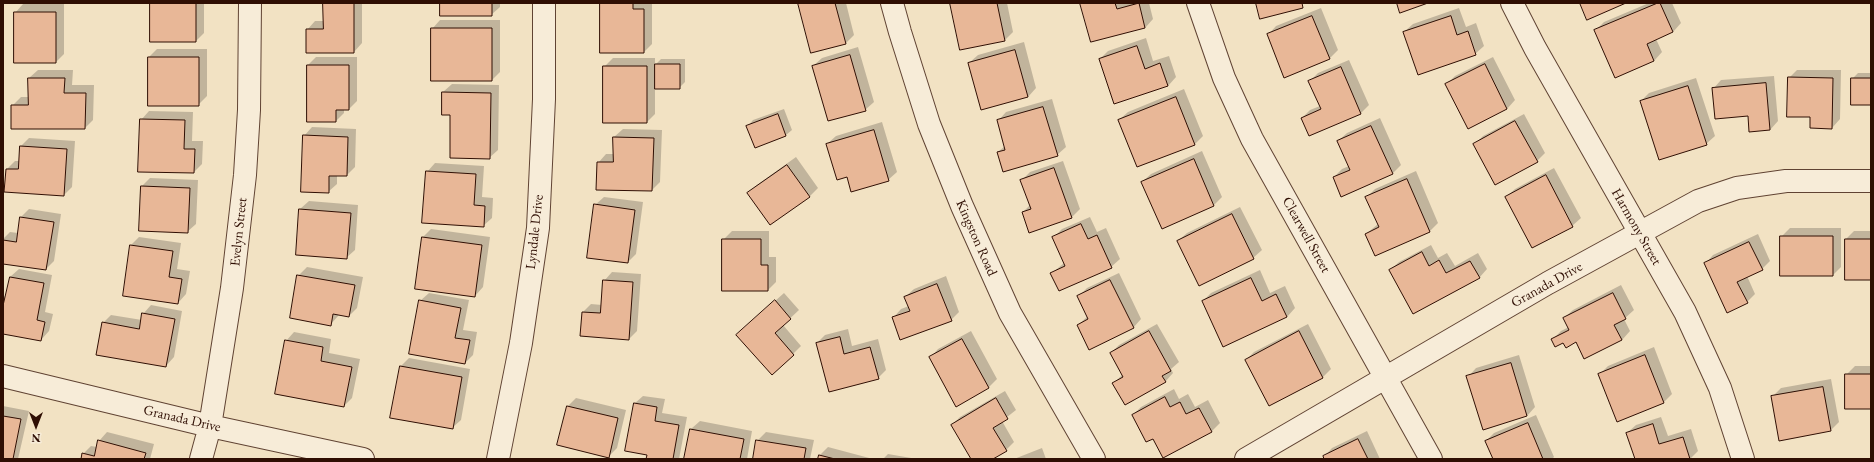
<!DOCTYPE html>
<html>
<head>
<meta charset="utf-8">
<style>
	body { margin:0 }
	#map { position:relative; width:1874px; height:462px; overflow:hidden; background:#f2e2c3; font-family:"EB Garamond",serif }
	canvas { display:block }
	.frame { position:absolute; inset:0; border:4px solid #2f0e03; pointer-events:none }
	.north { position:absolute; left:16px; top:406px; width:40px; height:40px; -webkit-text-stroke:3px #f7ecd8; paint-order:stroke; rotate:180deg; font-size:11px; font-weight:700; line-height:16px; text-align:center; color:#2f0e03 }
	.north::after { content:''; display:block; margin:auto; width:14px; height:18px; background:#2f0e03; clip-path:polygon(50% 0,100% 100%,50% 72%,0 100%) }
</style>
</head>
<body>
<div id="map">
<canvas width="1874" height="462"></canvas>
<div class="frame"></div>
<div class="north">N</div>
</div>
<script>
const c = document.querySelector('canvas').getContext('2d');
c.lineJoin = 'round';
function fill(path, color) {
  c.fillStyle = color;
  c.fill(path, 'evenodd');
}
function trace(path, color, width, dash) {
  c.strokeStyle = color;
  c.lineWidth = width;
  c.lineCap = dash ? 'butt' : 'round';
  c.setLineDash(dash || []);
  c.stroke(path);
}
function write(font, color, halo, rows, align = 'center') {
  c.font = font + ' "EB Garamond",serif';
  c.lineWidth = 3;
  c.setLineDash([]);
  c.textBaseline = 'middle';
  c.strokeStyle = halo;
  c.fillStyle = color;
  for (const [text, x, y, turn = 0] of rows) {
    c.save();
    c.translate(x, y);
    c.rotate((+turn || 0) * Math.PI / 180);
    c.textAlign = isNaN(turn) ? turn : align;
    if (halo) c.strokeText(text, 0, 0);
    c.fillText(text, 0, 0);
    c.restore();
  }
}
const shadow = new Path2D(`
	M151,3H204V33L196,41Z
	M324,3H362V43L354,52L307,30L315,21H324Z
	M441,3H500V7L491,15Z
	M601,3H652V44L644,52Z
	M799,3H846L854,35L845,44Z
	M951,3H1007L1013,32L1005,40Z
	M1081,3H1149L1153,19L1145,28Z
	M1649,3H1672L1681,23L1673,32L1656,39L1662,52L1654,61L1595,31L1604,22Z
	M23,4H64V54L56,62L15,13Z
	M1321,8L1338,50L1329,59L1268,35L1276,26Z
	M1459,8L1466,27L1476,23L1484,46L1475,54L1404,32L1413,24Z
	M440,20H500V72L492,80L432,29Z
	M1146,38L1153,61L1169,56L1176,77L1168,86L1100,59L1108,51Z
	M1024,42L1036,88L1028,97L969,63L978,55Z
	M858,47L874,102L865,110L813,66L822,58Z
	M157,49H207V96L198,105L149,57Z
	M316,57H357V101L349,109H344V113L336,121L308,65Z
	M1493,57L1515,100L1507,109L1469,128L1447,84L1455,76Z
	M613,58H655V65L661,59H685V82L679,88H655V114L647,122L604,67Z
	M1349,60L1369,105L1361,113L1310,135L1302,118L1310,110L1320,106L1309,82L1318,73Z
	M38,70H73L72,85H94L93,120L85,128L12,106L21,97H29V78Z
	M1797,70H1841L1840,119L1832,128L1811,116L1789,78Z
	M1858,73H1871V104L1852,79Z
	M1774,76L1778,121L1770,130L1713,89L1721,80Z
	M1696,78L1715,136L1706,144L1641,101L1649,93Z
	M452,84L499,85L498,150L489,158L451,114L443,92Z
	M1184,89L1203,136L1195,144L1138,166L1119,120L1128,112Z
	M1052,99L1066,147L1057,155L998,152L1005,146L998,121L1006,112Z
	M784,109L792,130L786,135L755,147L748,126L753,120Z
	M149,111L193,112L192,141H203L202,164L194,172L141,120Z
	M1524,114L1545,153L1537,161L1474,145L1483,136Z
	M1380,118L1401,165L1392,174L1334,177L1342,169L1349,166L1338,141L1347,133Z
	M882,122L897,172L888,180L847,176L827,144L836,136Z
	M312,127L356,129L355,167L347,175H337V184L328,192L304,136Z
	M623,129L662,130L660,182L652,190L598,163L606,154H614V137Z
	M29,138L75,141L72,187L64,195L7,169L15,161H20L21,146Z
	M1202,151L1222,197L1214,205L1163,228L1142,182L1151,174Z
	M796,157L818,188L809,197L748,193L757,185Z
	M1063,161L1080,209L1072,217L1030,232L1023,212L1030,205L1021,181L1030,172Z
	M435,163L484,166L482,197L493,198L492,218L483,226L427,172Z
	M1554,168L1581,218L1572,226L1506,197L1515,189Z
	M1416,171L1438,223L1430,231L1375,255L1366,234L1378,224L1366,198L1375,189Z
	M150,178L198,180L196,224L187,232L142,186Z
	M604,197L643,202L636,254L628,262L595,205Z
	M309,201L358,205L355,250L346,258L300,209Z
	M1240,207L1262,250L1253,258L1178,241L1187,233Z
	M29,209L61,214L54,261L46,269L3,263V239L10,232L18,233L21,217Z
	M1090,217L1097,232L1106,228L1120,259L1111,267L1052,273L1064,263L1053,238L1062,229Z
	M1790,228H1841V267L1833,275L1781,237Z
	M431,229L490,237L483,287L475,296L423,237Z
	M732,231H769V257H776V282L768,290L723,240Z
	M1854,231H1871V279L1846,239Z
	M1758,234L1770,261L1762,269L1747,276L1755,294L1747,302L1705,264L1713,255Z
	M139,237L181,243L177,269L190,271L186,294L178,303L131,245Z
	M1431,245L1438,258L1447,253L1455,266L1478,253L1487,269L1479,278L1390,270L1399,262Z
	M307,267L363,277L357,308L349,316L339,315L330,325L298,276Z
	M19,269L52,275L45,312L53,314L49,331L41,340L3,333V296L7,297L10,277Z
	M1260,270L1270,293L1285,286L1295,308L1287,317L1203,301L1211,293Z
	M612,272L641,274L637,331L629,339L583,312L591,304L602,305L604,281Z
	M1119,273L1141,319L1133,328L1078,325L1088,316L1078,297L1087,288Z
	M946,276L959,312L951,320L893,318L901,309L909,306L905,297L914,289Z
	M1621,285L1634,310L1624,319L1630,331L1622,340L1564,342L1552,340L1561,331L1569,327L1564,318L1573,310Z
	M429,293L469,300L463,330L477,332L473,355L465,363L420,301Z
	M784,293L799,310L783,325L801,346L793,354L746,327Z
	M151,305L182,311L174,357L166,366L103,323L111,315L142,320L143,314Z
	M1157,324L1179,362L1171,369L1173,373L1165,382L1114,383L1123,374L1111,353L1119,345Z
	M1308,324L1331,369L1323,377L1270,405L1246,360L1254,352Z
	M848,329L852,346L878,339L886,370L878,378L817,343L825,335Z
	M971,331L997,379L989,387L956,405L930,358L938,349Z
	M294,332L331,339L329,353L360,359L352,398L344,406L286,341Z
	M1654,347L1672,394L1664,402L1618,420L1600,374L1608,366Z
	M1519,355L1535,407L1527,416L1468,377L1476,368Z
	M409,358L470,369L461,420L452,428L401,366Z
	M1855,366H1871V408L1846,375Z
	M1831,379L1839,422L1831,430L1772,397L1781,388Z
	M1174,389L1179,399L1188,394L1195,407L1208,400L1220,423L1212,431L1163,456L1153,437L1133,415L1141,407Z
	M1005,391L1016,410L1002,421L1014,442L1006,450L991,459H972L952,425L960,417Z
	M643,396L665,399L662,413L687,417L679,459H647L648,454L634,404Z
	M576,398L626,410L617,448L608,457L568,406Z
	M3,406L29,411L18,459H3Z
	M1536,415L1554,457L1552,459H1494L1486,441L1494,433Z
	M1661,417L1668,436L1691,429L1698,451L1690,459H1636L1627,433L1636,425Z
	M700,421L752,431L747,459H685L691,429Z
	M1367,431L1380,459H1325L1324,457L1332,448Z
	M107,432L154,444L150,459H82L83,454L91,446L97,447L99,441Z
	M766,432L814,440L810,459H754L757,441Z
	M828,447L873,459H819L820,455Z
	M1042,448L1046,459H1014Z
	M888,454L917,459H883Z`);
const building = new Path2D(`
	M150,3H196V42H150Z
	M323,3H354V53H306V29H323Z
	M440,3H492V16H440Z
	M600,3H633V9H644V53H600Z
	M798,3H835L846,44L811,53Z
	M950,3H997L1005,41L960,50Z
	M1080,3H1115L1117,9L1139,3L1145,28L1091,42Z
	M1256,3H1302L1303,8L1260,19Z
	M1397,3H1428L1400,13Z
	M1580,3H1626L1587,20Z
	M1658,3H1660L1673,32L1647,44L1654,61L1615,78L1594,30Z
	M14,12H56V63H14Z
	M1312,16L1330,59L1284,78L1267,34Z
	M1451,16L1457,35L1468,31L1476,55L1418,75L1403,32Z
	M431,28H492V81H431Z
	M1137,46L1145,69L1160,63L1168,86L1114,104L1099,59Z
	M1015,50L1028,97L981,110L968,63Z
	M850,55L866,111L828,121L812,66Z
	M148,57H199V106H148Z
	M655,64H680V89H655Z
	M1485,64L1507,109L1468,129L1445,84Z
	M307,65H349V110H336V122H307Z
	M603,66H647V123H603Z
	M1341,67L1361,114L1309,136L1301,118L1321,109L1308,81Z
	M1788,77L1833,78L1832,129L1810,128V117H1787Z
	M28,78H65L64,93H86L85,129H11V105H28Z
	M1851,78H1871V105H1851Z
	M1766,83L1770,130L1749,132L1748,116L1715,119L1712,88Z
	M1688,86L1707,145L1659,160L1640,101Z
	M442,92L491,93L490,159L450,158V115H442Z
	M1176,97L1195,145L1137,167L1118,120Z
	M1043,107L1058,156L1003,172L997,152L1005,150L997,120Z
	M778,114L786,136L755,148L746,126Z
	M140,119L185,120L184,149H195L194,173L138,172Z
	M1515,121L1538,162L1495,185L1473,144Z
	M1371,126L1393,174L1341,197L1333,177L1350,170L1337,141Z
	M874,130L889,181L851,192L847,177L837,180L826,144Z
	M303,135L348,137L347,176H329V193L301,192Z
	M613,137L654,138L652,191L596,190L597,162H613Z
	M20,146L67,149L64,196L4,192L6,169H18Z
	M1194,159L1214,206L1162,229L1141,182Z
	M787,165L810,197L770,225L747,193Z
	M1054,168L1072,218L1029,233L1022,212L1031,209L1020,180Z
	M426,171L476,174L474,205L485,206L484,227L422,223Z
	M1546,175L1573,227L1532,248L1505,197Z
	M1407,179L1430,232L1375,256L1365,234L1379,227L1365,197Z
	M141,186L190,188L188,233L139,231Z
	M594,204L635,210L628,263L587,258Z
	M299,209L351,213L347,259L296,255Z
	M1232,214L1254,259L1199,286L1177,241Z
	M20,217L54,222L46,270L3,264V240L16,242Z
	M1081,224L1088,239L1097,235L1112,268L1059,291L1050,273L1065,266L1052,237Z
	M1780,236H1833V276H1780Z
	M422,237L482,245L475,297L415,289Z
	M722,239H761V265H768V291H722Z
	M1845,239H1871V280H1845Z
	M1749,242L1763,270L1737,282L1748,303L1727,313L1704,263Z
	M130,245L173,251L169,277L182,279L178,304L123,296Z
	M1422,252L1429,266L1439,260L1446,273L1470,261L1480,278L1413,314L1389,270Z
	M297,275L355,285L349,317L333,314L331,326L290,318Z
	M10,277L44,283L37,320L45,322L41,341L3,334V306Z
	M1251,278L1262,301L1276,294L1287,317L1223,347L1202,301Z
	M603,280L633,282L629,340L580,336L582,312L600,313Z
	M1110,280L1134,328L1089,350L1077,325L1088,319L1077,296Z
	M937,284L952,321L900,340L892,317L910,311L904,297Z
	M1613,293L1626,319L1614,325L1622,340L1584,359L1576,342L1566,348L1563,343L1555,347L1551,339L1569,330L1563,318Z
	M419,300L461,308L455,338L470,340L465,364L409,354Z
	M775,300L791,319L775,333L794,355L772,375L736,335Z
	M142,313L175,319L166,367L96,355L102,322L139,329Z
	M1149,331L1171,371L1162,376L1166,382L1125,405L1112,383L1123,377L1110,353Z
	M1299,331L1323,378L1269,406L1245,360Z
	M840,337L844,354L870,347L879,379L829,392L816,343Z
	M962,339L989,388L956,407L929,357Z
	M285,340L323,347L321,361L352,367L344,407L275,394Z
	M1645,355L1664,403L1617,422L1598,374Z
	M1511,363L1527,416L1483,430L1466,376Z
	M400,366L462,377L453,429L390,418Z
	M1845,374H1871V409H1845Z
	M1823,387L1831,431L1779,441L1771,396Z
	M1165,397L1170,407L1180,402L1186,414L1199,408L1212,432L1163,458L1153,439L1146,442L1132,415Z
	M996,398L1008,419L993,428L1007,451L993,459H971L951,425Z
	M634,403L657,407L655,421L679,425L673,459H646L647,455L625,451Z
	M567,406L618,418L609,458L557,445Z
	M3,416L21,419L13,459H3Z
	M1528,423L1543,459H1493L1485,441Z
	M1653,424L1659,444L1683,437L1690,459H1635L1626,433Z
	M690,429L744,439L740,459H684Z
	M1358,439L1368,459H1324L1323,456Z
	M98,440L146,453L144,459H81L82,453L94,456Z
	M756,440L806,448L804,459H753Z
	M819,455L835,459H818Z`);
const minor = new Path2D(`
	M892,3L900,32L929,124L962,206L1010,313L1094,459
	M1198,3L1224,78L1252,139L1431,459
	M1512,3L1535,48L1685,312L1720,388L1743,459
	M3,376L210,426L363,459
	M201,459L210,426L232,288L245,175L249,110L250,3
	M498,459L521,343L538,228L544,99V3
	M1246,459L1548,283L1698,201L1737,188L1786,181H1871`);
const streetNames = [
	["Harmony Street",1636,227,60],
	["Evelyn Street",239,232,-84],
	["Lyndale Drive",535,232,-84],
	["Clearwell Street",1306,235,61],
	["Kingston Road",976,238,66],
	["Granada Drive",1547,285,-29],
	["Granada Drive",182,419,13]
];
fill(shadow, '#0003');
fill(building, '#e8b797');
trace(building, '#2f0e03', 1);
trace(minor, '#604333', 24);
trace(minor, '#f7ecd8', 22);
write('14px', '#2f0e03', '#f7ecd8', streetNames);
</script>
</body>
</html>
